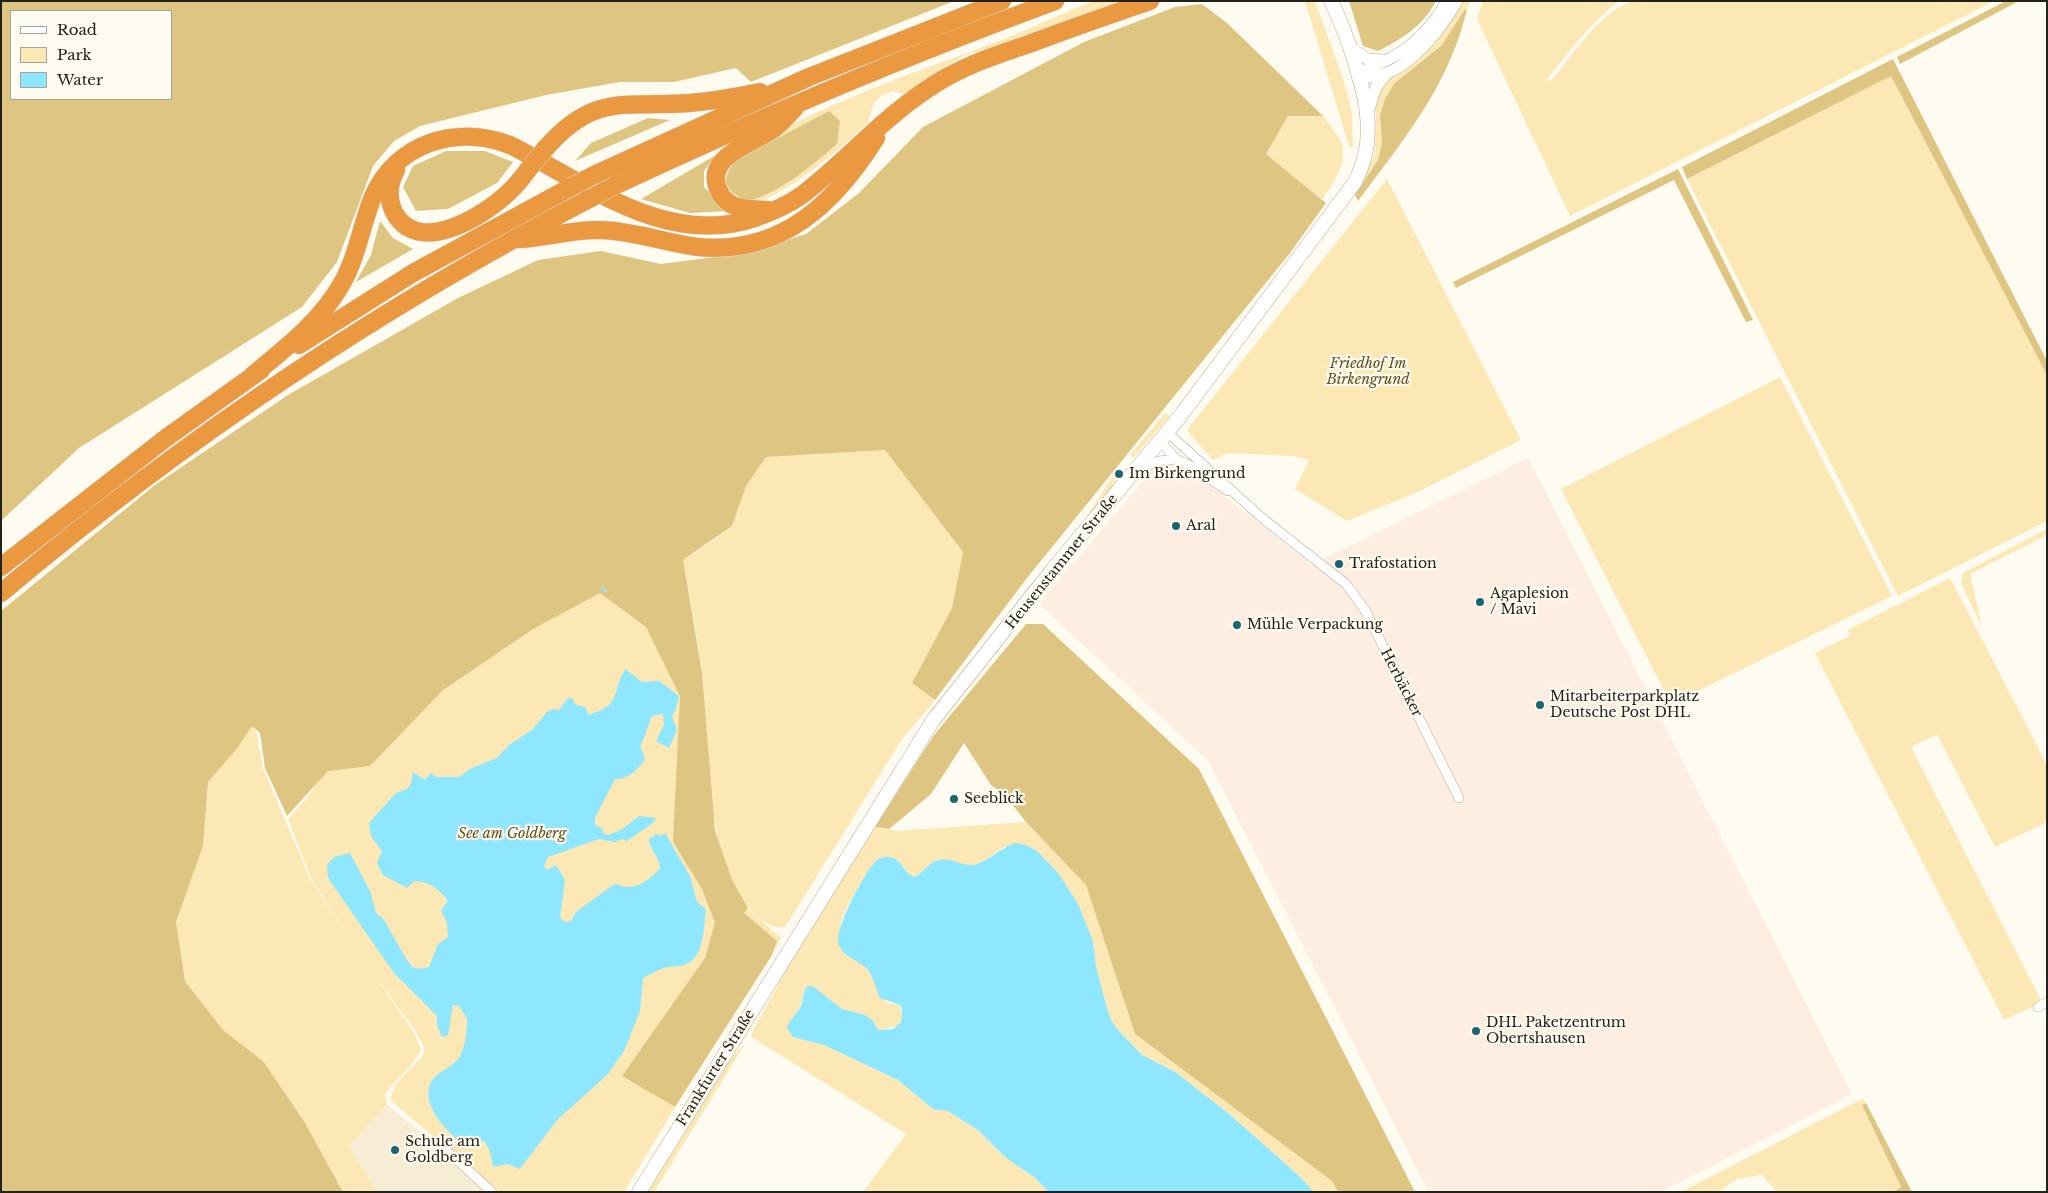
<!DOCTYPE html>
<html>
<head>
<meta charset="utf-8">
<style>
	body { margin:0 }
	#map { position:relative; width:2048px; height:1193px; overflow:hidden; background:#fefbf0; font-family:"Libre Baskerville",serif }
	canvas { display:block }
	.frame { position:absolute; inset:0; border:2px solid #23211b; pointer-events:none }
	.legend { position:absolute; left:10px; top:10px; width:162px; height:90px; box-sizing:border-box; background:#fefbf0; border:1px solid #a6a49b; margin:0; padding:6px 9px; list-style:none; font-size:15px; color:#23211b }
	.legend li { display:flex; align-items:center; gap:10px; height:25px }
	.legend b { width:25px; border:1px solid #a6a49b }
</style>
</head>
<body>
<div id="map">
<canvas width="2048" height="1193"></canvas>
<div class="frame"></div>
<ul class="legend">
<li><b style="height:6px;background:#fff"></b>Road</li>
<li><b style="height:14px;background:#fbe8b4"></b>Park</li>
<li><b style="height:14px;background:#8fe6ff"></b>Water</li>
</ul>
</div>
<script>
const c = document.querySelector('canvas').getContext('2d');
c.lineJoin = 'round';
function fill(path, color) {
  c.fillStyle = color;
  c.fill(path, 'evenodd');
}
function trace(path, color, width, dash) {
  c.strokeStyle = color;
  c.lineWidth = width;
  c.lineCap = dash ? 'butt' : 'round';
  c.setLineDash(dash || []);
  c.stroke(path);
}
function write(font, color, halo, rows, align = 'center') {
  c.font = font + ' "Libre Baskerville",serif';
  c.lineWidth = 4.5;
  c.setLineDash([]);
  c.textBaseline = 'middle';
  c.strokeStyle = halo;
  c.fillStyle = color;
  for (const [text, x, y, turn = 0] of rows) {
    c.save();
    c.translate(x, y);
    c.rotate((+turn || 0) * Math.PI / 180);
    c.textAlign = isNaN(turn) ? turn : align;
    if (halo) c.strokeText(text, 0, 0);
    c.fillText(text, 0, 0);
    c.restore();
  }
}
const commercial = new Path2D(`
	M1528,458L1852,1094L1660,1192H1429L1208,760L1039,604L1153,470L1167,465L1181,466L1195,473L1311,565Z`);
const built = new Path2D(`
	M387,1104L445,1154L487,1192H377L349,1146Z`);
const green = new Path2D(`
	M1094,1H1131L1005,46L970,53L954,61L946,72L912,91L903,94L893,91L881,96L874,103L868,122L862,128C844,145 736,245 722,186C720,178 722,167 728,161C739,150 757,143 770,136C845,95 928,68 1007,38C1036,26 1064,12 1094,1ZM829,112L840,121L837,144C809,168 782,191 747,202C724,189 720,182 735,161Z
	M1305,1H1315L1344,82L1352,113L1353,148L1349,146Z
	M1463,1H1470L1467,10L1465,9L1442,45L1395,84L1385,99L1380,115L1382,143L1378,160L1355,195L1375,153L1376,95L1381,84L1423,54L1437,41Z
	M1483,1H1620C1590,22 1570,51 1547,79L1550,82C1575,53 1595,17 1631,1H1994L1570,216L1477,19Z
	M1891,76L2047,375V521L1898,596L1687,179Z
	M1288,116H1323C1329,124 1337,133 1341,142C1349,161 1333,185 1322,199L1266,154Z
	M1387,179L1521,440L1420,491L1347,521L1295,489L1309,460L1292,456L1228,453L1213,460L1187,430Z
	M1780,377L1892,596L1671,704L1561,489Z
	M1165,413L1170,416L1133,458L1130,455Z
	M885,450L963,552L952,608L912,683L935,700L902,739L785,927C776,930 765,922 758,917C703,871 709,742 702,675C698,637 689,598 683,560L707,545L732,526L746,486L766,457Z
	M1114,474L1118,477L1109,493L1082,524Z
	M584,492L676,617L701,829L740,902L781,938L773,952L635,1083L675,1107L624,1192H500L390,1100L396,1084L421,1058L425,1049L415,1030L372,972L413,1031L421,1049C415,1066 396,1078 385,1094L387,1104L349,1146L377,1192H343L304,1121L263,1061L223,1030L185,981L176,922L203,846L208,782L236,750L252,725L256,731L263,768L310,879L349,938L311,878L288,819L308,797L406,649Z
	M2047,529V535L1970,574L1982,627L1961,584L1963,573Z
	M1950,578L2047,765V822L1995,847L1937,734L1911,747L2042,1002L2004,1020L1815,653L1850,636L1848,630Z
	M1026,822L1086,885L1135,1034L1332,1181L1338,1192H1314L1298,1175L1228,1113L1175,1072L1142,1055L1118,1030L1111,1020L1106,1005L1096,966L1093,941L1047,862L1037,851L1004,847C992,855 979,868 962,865C954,863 948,858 939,860C928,862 924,873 914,877C903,872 901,858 889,857C884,856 878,859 875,862C867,870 843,912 841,923C840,932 844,945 845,953L867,968L872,976L877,990L888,1003L900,1005L902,1016L898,1026L878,1030C867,1011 858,1019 842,1009C832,1003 824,994 814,987L805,989L801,1006L789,1022L793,1037L824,1045L898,1080L933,1109L948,1111L978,1130L1006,1158L1034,1177L1049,1192H863L906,1134L750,1036L802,941L875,827L897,831Z
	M745,1044L654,1192H647L728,1059Z
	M1862,1099L1866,1103L1862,1105L1901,1187L1893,1192H1777L1762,1175L1737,1179L1718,1192H1681Z`);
const forest = new Path2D(`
	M1,1H954L751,82L736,68L674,82H620L546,95L420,126L394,141L373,166L337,262L302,307L79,448L1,521ZM11,11H171V99H11Z
	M1349,1H1436C1423,26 1402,39 1378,51L1363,46Z
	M2006,1H2019L1900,64L1897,57Z
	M1202,4L1227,23L1323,116H1288L1266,154L1326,203L1290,253L1027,578L935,700L912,683L952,608L963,552L885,450L766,457L746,486L732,526L683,560L702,673L715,831L732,880L748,908L744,913L777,941L772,955L675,1107L622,1076L705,958L715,923L702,889L673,842L680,696L646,627L600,593L533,629L443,690L370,766L328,771L287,816L265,768L260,733L252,726L236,750L208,782L203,846L176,922L185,981L223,1030L263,1061L304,1121L343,1192H1V611L155,485L288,395L458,298L538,260L601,251L661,264L746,253L806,234L859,193L923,127L1084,42L1175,7Z
	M1465,9L1467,10C1463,23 1460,37 1454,50C1433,105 1393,154 1358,201L1355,195L1378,160L1382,143L1380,115L1385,99L1394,84L1442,45Z
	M1893,59L2047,361V375L1891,76L1687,179L1682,167Z
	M829,111L840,121L837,144C809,168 782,191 747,202C724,189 720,182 735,161Z
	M648,118L670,120L575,161L591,143Z
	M446,151H485L513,162L497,183L448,209L416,211L403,187L413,166Z
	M716,155L704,171V187L728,211L690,213L641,199Z
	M1678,169L1753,320L1746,322L1674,180L1456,288L1453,282Z
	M380,221L393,238L413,249L356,282L371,255Z
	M1026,624H1043L1199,769L1415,1192H1338L1332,1181L1135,1034L1086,885L1026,822L1005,795L991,785L964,743L931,794L889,829L875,827L934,735Z
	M1866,1103L1912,1192H1893L1901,1187L1862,1105Z`);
const water = new Path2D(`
	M625,669L642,682L659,681L679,696L676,709L672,717L677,730L669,748L656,741L664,725L663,714L652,716C647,727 646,736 640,746L645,758C640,768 628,780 615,779L595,818V825L603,829V833L608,835L621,830L639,816L656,818L653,823L627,841L622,839L615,842L599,839L548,857L544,866L547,870L556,865L565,880L560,918L565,922L571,921L576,912L610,887L616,884C635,892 646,882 660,869C660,856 649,850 649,838L654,837L655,833L660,836L665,833L690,876L697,902L706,909C703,927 706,957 684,965C679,967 674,966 669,967C660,968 651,974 643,978L640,1011L624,1051L607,1075L557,1120L520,1169L507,1164L493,1167L490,1151L484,1141L463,1144C445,1131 414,1097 436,1076C444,1069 454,1066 460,1056C466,1045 467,1029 467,1018L459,1006L453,1005L448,1035L442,1037L437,1025V1016L394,973L328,878L327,865L334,857L350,853L370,891L376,913L384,920L402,952L412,967L420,969L429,967L438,944L448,937L447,922L441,911L448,901C440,890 429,880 414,881L407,888L383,875L377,863L382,851L371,836L369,823L396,793L407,789L411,784L413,772L425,780L431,773L436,777H459L470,769L497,758L508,746L533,729L547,712L553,709L559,710L568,698H572L575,704L586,708L588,715C622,705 611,695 625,669Z
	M1015,843L1026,845L1037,851L1059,874L1078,904L1093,941L1096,966L1106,1005L1111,1020L1118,1030L1142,1055L1175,1072L1228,1113L1298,1175L1314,1192H1049L1034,1177L1006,1158L978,1130L948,1111L933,1109L898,1080L824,1045L793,1037L787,1028C789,1019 797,1014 801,1006C804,999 802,991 808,986L814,987L842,1009L865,1015L873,1021L878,1030L893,1029L901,1022L902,1010L900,1005L880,998C876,989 874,978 868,970C860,960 844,958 839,945C833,931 864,873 875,862C878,859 884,856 889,857C901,858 903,872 914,877C924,873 928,862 939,860C953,857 963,868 977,864C991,859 1001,848 1015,843Z`);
const stream = new Path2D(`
	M602,588L606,591`);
const minor = new Path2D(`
	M1167,432L1262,518L1346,584L1365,610L1459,798
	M1160,441L1176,459L1189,465L1228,491
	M1139,470L1159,461L1176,459
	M2038,1007L2047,1002
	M447,1151L492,1192`);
const tertiary = new Path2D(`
	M1348,45L1367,59L1383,60
	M1357,76C1399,85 1439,33 1457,1
	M1357,76C1367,68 1378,65 1389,59C1414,46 1433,26 1447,1
	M1368,113L1376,87L1388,72`);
const secondary = new Path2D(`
	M639,1192L934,719L1053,569L1178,419L1355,182C1365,162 1370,138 1367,115C1364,84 1345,29 1331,1`);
const motorway = new Path2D(`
	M545,149C598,88 630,110 699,102C719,100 740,96 760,92
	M396,170C389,183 387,196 393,210C416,259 484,216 509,192C517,185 524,175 531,166
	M594,175L809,77L1002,1
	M614,186C759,118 905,56 1055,1
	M768,210C751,209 729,211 720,193C701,157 751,145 772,130C781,124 788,115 795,108
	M518,239C546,238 572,229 601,230C634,231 666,243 698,247C782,255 835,203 876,138
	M299,345L413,273L571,187
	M252,376C284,349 320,322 341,285C357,258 361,227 372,199C395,143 456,124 510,145C586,183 666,248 755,218C772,212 788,205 802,195C845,162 881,120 926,90C957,68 993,56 1029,44C1069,29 1109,15 1150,1
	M1,567L166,438L261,370
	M1,593C184,439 380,307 591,198`);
const motorwayBridge = new Path2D(`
	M531,166L545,149
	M571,187L594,175
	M591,198L614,186`);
const markers = [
	[1119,474,5,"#1b6571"],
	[1176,526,5,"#1b6571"],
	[1339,564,5,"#1b6571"],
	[1480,602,5,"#1b6571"],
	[1237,625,5,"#1b6571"],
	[1540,705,5,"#1b6571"],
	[954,799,5,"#1b6571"],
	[1476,1031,5,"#1b6571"],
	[395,1150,5,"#1b6571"]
];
const parkNames = [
	["Friedhof Im",1368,364],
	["Birkengrund",1368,380],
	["See am Goldberg",512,834]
];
const poiNames = [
	["Im Birkengrund",1129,474],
	["Aral",1186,526],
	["Trafostation",1349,564],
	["Agaplesion",1490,594],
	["/ Mavi",1490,610],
	["Mühle Verpackung",1247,625],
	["Mitarbeiterparkplatz",1550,697],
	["Deutsche Post DHL",1550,713],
	["Seeblick",964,799],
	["DHL Paketzentrum",1486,1023],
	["Obertshausen",1486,1039],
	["Schule am",405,1142],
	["Goldberg",405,1158]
];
const streetNames = [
	["Heusenstammer Straße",1062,562,-51],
	["Herbäcker",1401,683,63],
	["Frankfurter Straße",716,1068,-58]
];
fill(commercial, '#feede1');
fill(built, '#f6edd4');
fill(green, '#fbe8b4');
fill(forest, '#dec582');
fill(water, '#8fe6ff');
trace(stream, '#8fe6ff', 2.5);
trace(minor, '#b1ab9a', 10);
trace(tertiary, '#b1ab9a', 12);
trace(secondary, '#b1ab9a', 15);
trace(motorway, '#dcdbdb', 19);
trace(minor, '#fff', 9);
trace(tertiary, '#fff', 11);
trace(secondary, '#fff', 14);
trace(motorway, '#ea9941', 18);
trace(motorwayBridge, '#dcdbdb', 19, []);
trace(motorwayBridge, '#ea9941', 18);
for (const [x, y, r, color] of markers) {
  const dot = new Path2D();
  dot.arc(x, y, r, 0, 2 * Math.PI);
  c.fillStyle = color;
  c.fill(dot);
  trace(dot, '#fefbf0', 2);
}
write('italic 14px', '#5f4e1b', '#fefbf0', parkNames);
write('14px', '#23211b', '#fefbf0', poiNames, 'left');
write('14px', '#23211b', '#fefbf0', streetNames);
</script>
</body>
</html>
